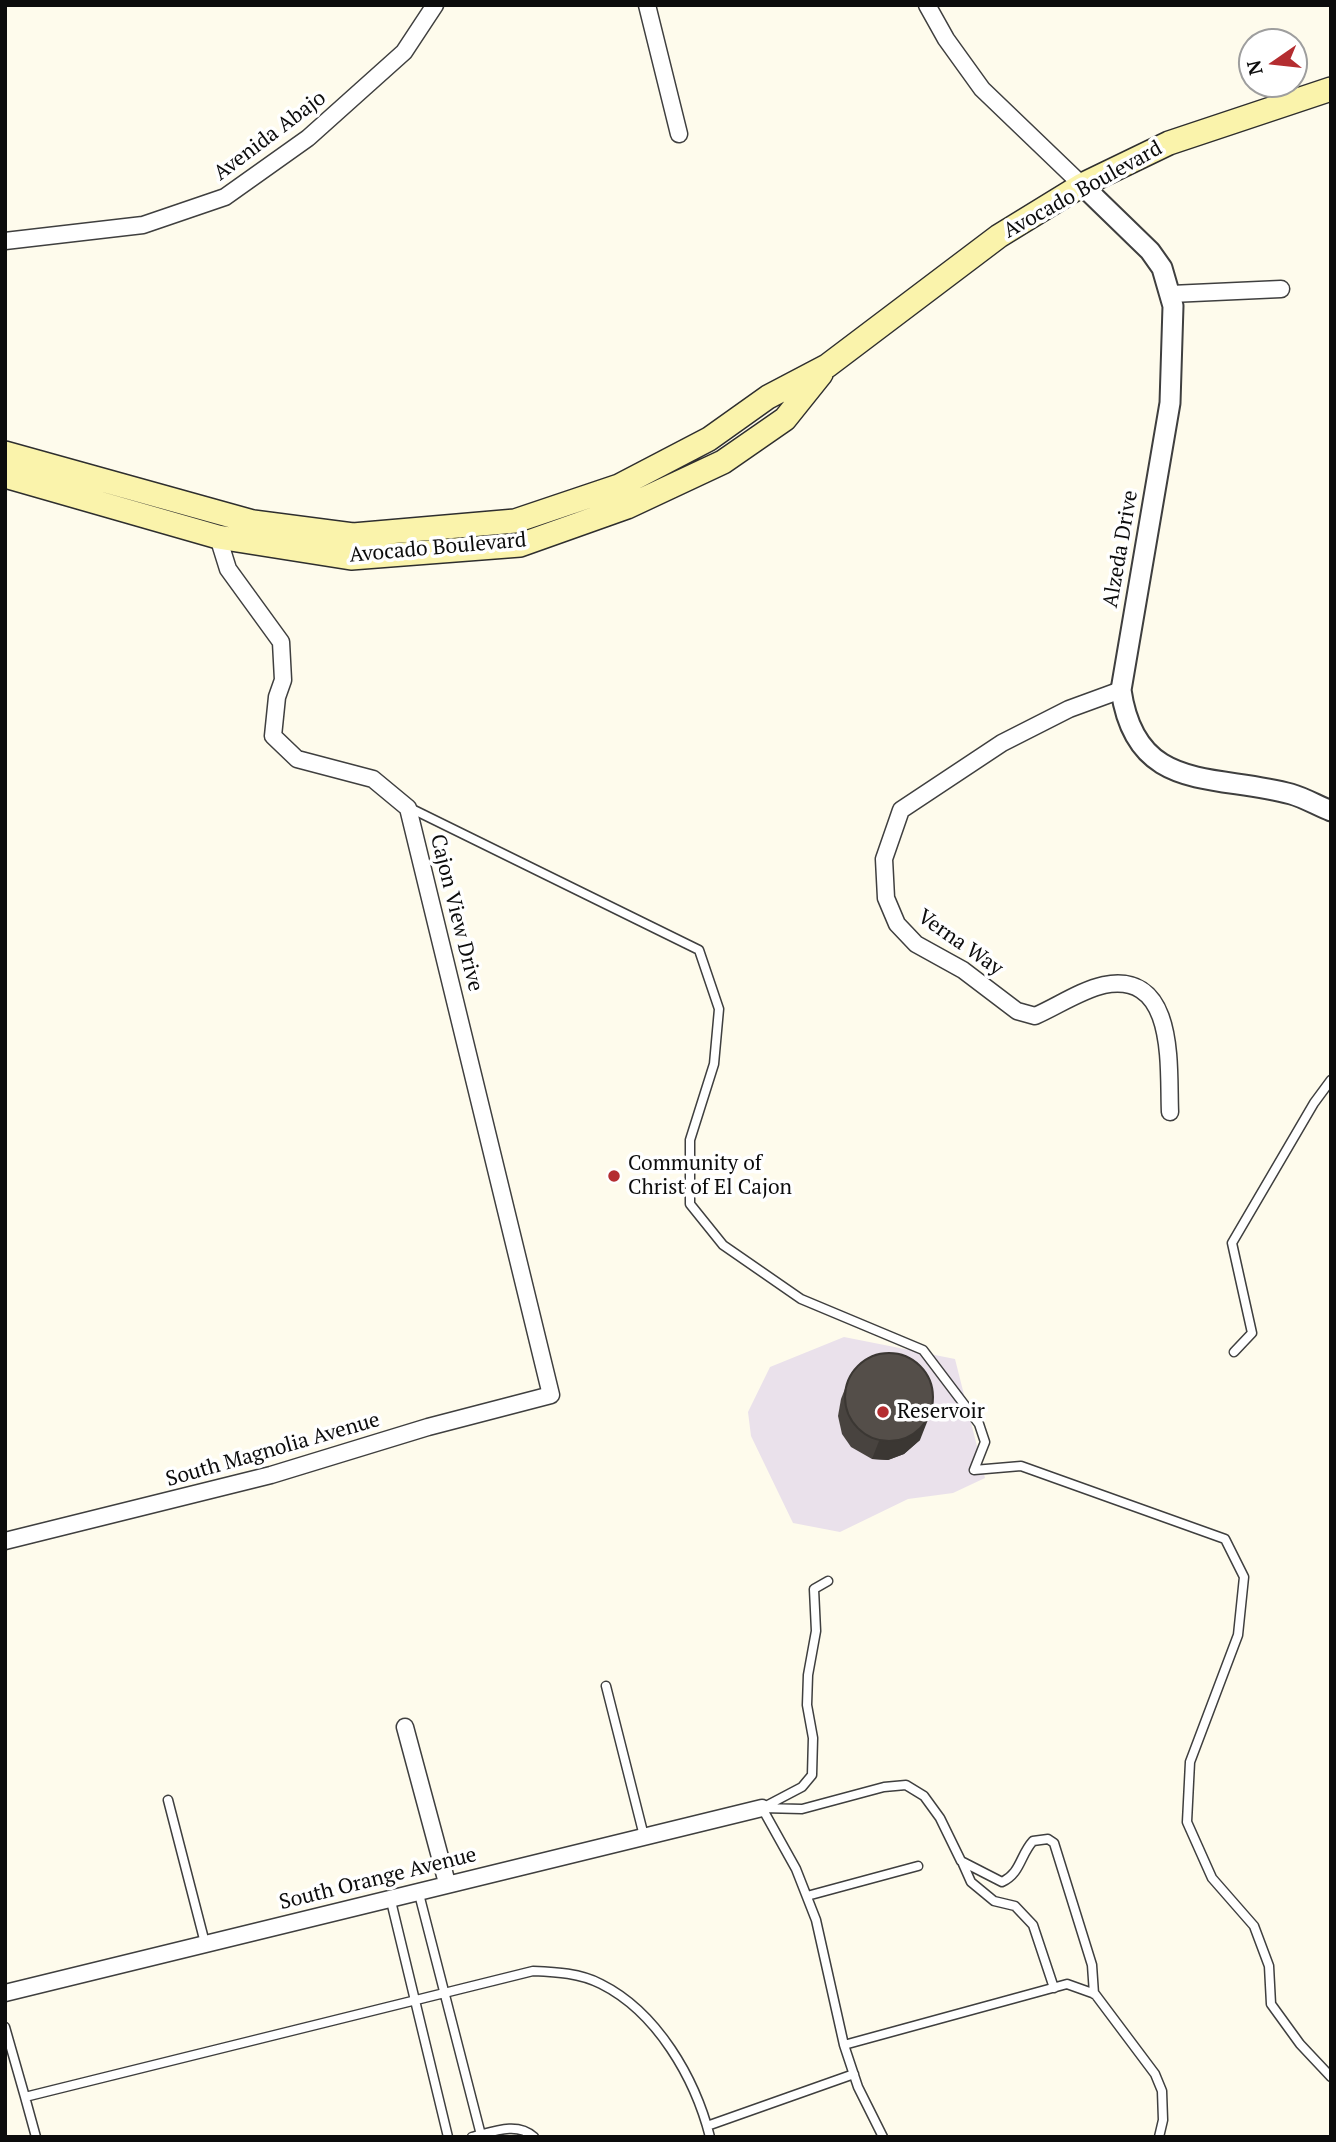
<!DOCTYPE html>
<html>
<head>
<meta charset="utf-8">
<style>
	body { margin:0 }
	#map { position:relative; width:1336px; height:2142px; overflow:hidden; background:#fefbec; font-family:"PT Serif",serif }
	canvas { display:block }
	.frame { position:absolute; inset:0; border:7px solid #0c0c0c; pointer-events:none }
	.north { position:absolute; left:1238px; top:28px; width:70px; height:70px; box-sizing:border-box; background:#fff; border:2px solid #9e9e9e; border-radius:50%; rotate:256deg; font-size:19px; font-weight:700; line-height:28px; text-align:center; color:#0c0c0c }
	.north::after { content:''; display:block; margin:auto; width:24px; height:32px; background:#b42d30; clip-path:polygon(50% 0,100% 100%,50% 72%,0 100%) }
</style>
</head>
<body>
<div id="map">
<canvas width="1336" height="2142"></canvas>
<div class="frame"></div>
<div class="north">N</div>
</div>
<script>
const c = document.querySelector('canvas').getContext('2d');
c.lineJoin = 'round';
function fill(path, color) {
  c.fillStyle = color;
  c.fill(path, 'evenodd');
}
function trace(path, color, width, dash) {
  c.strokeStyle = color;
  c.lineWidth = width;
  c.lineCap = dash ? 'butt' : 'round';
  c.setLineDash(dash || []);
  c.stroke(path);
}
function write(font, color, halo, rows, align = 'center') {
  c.font = font + ' "PT Serif",serif';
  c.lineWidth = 7;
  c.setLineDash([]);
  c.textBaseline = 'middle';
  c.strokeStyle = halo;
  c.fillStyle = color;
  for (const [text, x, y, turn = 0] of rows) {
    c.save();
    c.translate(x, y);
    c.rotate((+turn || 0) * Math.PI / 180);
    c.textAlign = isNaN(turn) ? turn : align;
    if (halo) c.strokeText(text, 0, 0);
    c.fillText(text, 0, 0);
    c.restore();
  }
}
const industrial = new Path2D(`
	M844,1337L955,1359L985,1478L953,1493L908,1499L840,1532L793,1523L751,1436L748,1412L770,1367Z`);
const service = new Path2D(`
	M410,808L699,950L719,1009L714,1064L690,1140V1204L723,1245L801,1299L923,1350L979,1424L985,1442L974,1470L1021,1466L1225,1539L1244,1577L1238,1635L1190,1762L1187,1822L1212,1878L1254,1926L1269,1966L1271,2004L1300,2044L1331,2077
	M1234,1352L1252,1333L1232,1243L1314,1103L1331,1080
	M606,1686L644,1836
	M168,1800L205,1943
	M764,1807L802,1787L812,1775L813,1738L807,1705L808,1675L816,1631L814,1589L828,1581
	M762,1808L802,1809L884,1787L906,1785L924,1796L940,1818L961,1861L1002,1882C1021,1873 1020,1855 1033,1841L1048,1839L1054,1843L1092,1965L1094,1994
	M762,1808L796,1869L816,1920L844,2045L858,2087L883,2137
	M963,1864L971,1882L994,1901L1015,1906L1033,1925L1054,1988
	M418,1890L481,2135
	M807,1896L918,1866
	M390,1897L448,2137
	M5,2027L25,2097
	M844,2045L1067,1984L1095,1994L1155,2074L1162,2091L1163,2120L1159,2137
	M707,2126L854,2074
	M36,2137L25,2097L533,1971C556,1972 580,1973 601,1984C657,2012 695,2078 710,2137
	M472,2137C492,2132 517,2121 534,2137`);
const minor = new Path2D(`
	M647,5L679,134
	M927,5L946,39L982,89L1082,185
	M5,241L143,225L225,197L308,138L404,52L435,5
	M1171,294L1281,289
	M1121,690L1069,709L1002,743L901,810L884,859L886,898L897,924L916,944L963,970L1017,1011L1035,1016C1056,1007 1081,990 1104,985C1177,971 1168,1067 1170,1112
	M5,1541L271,1475L428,1427L551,1395L408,808L373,779L297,759L273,736L277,697L283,680L281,642L228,569L218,537
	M405,1727L447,1883
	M5,1993L762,1808`);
const tertiary = new Path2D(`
	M1082,185L1150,251L1162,268L1173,306L1170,403L1121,690C1136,794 1214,773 1291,794C1305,798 1318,806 1331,811`);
const secondary = new Path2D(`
	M5,453L253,522L353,535L515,521L619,486L709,439L768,397L827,366L999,236L1082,185L1169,143L1331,89
	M5,476L218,537L351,558L520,545L627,507L723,462L785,419L821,374`);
const wall = new Path2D(`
	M848,1381L920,1440L904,1454L888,1460L872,1459L851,1447L842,1434L838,1416L841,1399Z`);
const shadedWall = new Path2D(`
	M933,1407L920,1440L904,1454L888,1460L872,1459L879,1441Z`);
const building = new Path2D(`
	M845 1397a44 44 0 1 1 88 0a44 44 0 1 1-88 0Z`);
const markers = [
	[614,1176,7,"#b42d30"],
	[883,1412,7,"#b42d30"]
];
const streetNames = [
	["Avenida Abajo",270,136,-37],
	["Avocado Boulevard",1083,190,-29],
	["Avocado Boulevard",438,548,-5],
	["Alzeda Drive",1121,549,-80],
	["Cajon View Drive",456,913,76],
	["Verna Way",960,943,35],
	["South Magnolia Avenue",273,1450,-16],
	["South Orange Avenue",378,1879,-14]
];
const poiNames = [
	["Community of",628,1164],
	["Christ of El Cajon",628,1188],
	["Reservoir",897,1412]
];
fill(industrial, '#eae1eb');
trace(service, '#3f3f3f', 11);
trace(minor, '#3f3f3f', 19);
trace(tertiary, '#3f3f3f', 23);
trace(secondary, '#2e2e2e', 26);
trace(service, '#fff', 8);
trace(minor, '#fff', 16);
trace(tertiary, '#fff', 19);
trace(secondary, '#faf3ab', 23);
fill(wall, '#48433f');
fill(shadedWall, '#3b3733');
fill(building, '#544e49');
trace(building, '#3b3733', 2);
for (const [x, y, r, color] of markers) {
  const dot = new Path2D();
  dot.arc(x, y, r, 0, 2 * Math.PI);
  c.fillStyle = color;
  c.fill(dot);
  trace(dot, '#fff', 2.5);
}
write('21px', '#0c0c0c', '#fff', streetNames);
write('21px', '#0c0c0c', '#fff', poiNames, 'left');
</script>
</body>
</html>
